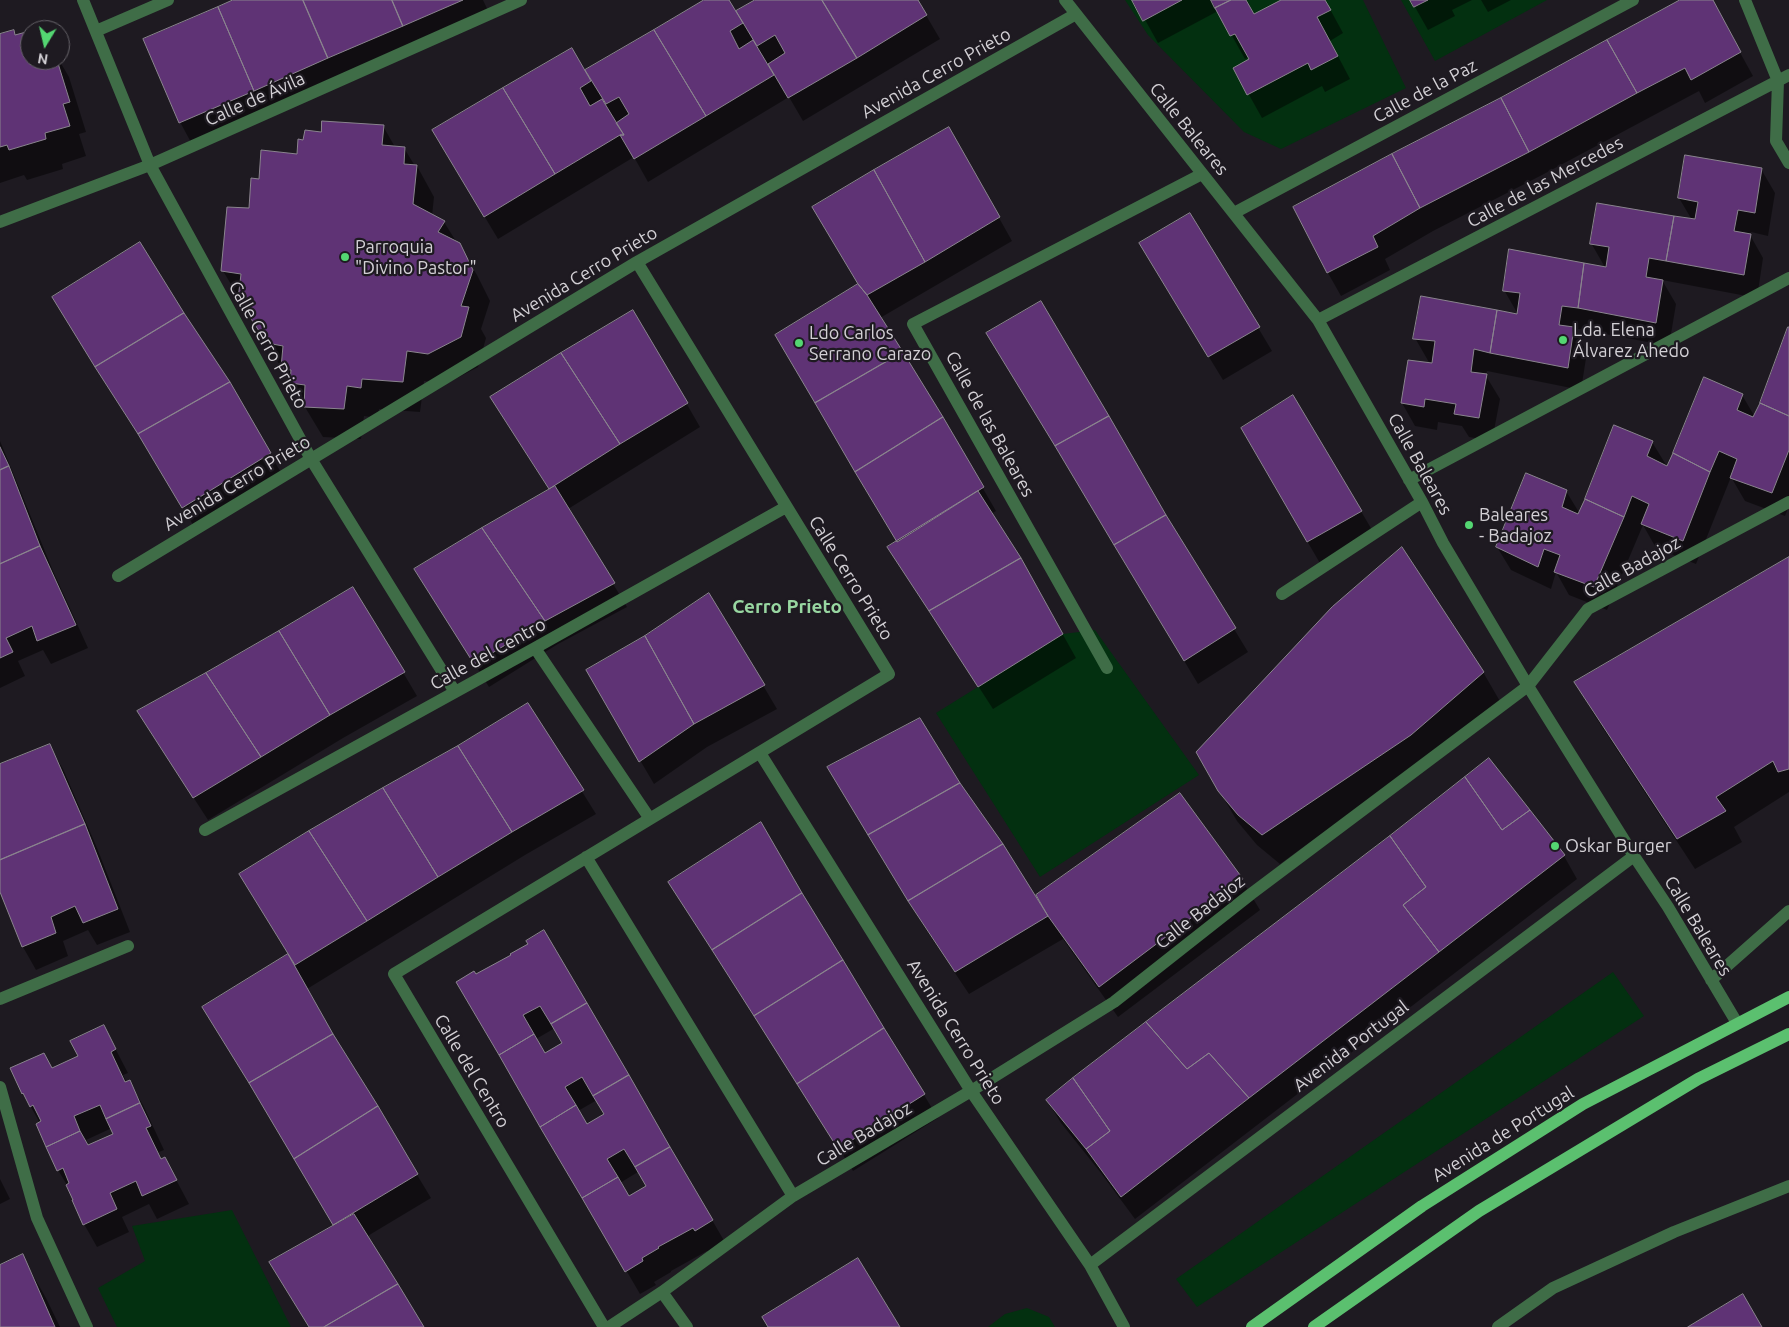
<!DOCTYPE html>
<html>
<head>
<meta charset="utf-8">
<style>
	body { margin:0 }
	#map { position:relative; width:1789px; height:1327px; overflow:hidden; background:#1e1a21; font-family:Ubuntu,sans-serif }
	canvas { display:block }
	.north { position:absolute; left:20px; top:20px; width:50px; height:50px; box-sizing:border-box; background:#1e1a21; border:1px solid #666369; border-radius:50%; rotate:189deg; font-size:14px; font-weight:700; line-height:20px; text-align:center; color:#d3d0d5 }
	.north::after { content:''; display:block; margin:auto; width:18px; height:22px; background:#54d672; clip-path:polygon(50% 0,100% 100%,50% 72%,0 100%) }
</style>
</head>
<body>
<div id="map">
<canvas width="1789" height="1327"></canvas>
<div class="north">N</div>
</div>
<script>
const c = document.querySelector('canvas').getContext('2d');
c.lineJoin = 'round';
function fill(path, color) {
  c.fillStyle = color;
  c.fill(path, 'evenodd');
}
function trace(path, color, width, dash) {
  c.strokeStyle = color;
  c.lineWidth = width;
  c.lineCap = dash ? 'butt' : 'round';
  c.setLineDash(dash || []);
  c.stroke(path);
}
function write(font, color, halo, rows, align = 'center') {
  c.font = font + ' Ubuntu,sans-serif';
  c.lineWidth = 4.5;
  c.setLineDash([]);
  c.textBaseline = 'middle';
  c.strokeStyle = halo;
  c.fillStyle = color;
  for (const [text, x, y, turn = 0] of rows) {
    c.save();
    c.translate(x, y);
    c.rotate((+turn || 0) * Math.PI / 180);
    c.textAlign = isNaN(turn) ? turn : align;
    if (halo) c.strokeText(text, 0, 0);
    c.fillText(text, 0, 0);
    c.restore();
  }
}
const green = new Path2D(`
	M1125,0H1363L1406,88L1281,149L1244,132L1148,35Z
	M1401,0H1547L1435,61Z
	M1095,630L1199,775L1040,877L936,713L1063,634Z
	M1613,972L1644,1016L1197,1307L1176,1279Z
	M232,1210L291,1327H117L98,1288L145,1261L132,1226Z
	M1027,1308L1049,1317L1055,1327H988L1005,1314Z`);
const shadow = new Path2D(`
	M236,0H483L491,17L193,146L180,122Z
	M706,0H727L736,13L758,0H917L940,39L803,121L789,97L648,182L634,157L498,239L447,154Z
	M1134,0H1247L1255,15L1284,0H1325L1343,33L1330,41L1350,79L1325,92L1322,86L1262,118L1234,68L1251,59L1249,57L1245,59L1218,11L1158,43Z
	M1411,0H1472L1452,10L1455,16L1428,30Z
	M1481,0H1511L1488,12Z
	M1683,0H1711L1753,76L1705,103L1699,91L1542,175L1433,231L1385,259L1390,270L1341,296L1328,273L1501,99Z
	M13,31L16,36L30,32V60H59L69,77L86,132L79,134L86,156L62,164L63,169L27,180L24,175L0,183V35Z
	M383,126L395,147L404,148L415,166H417L434,197L432,216L444,222L477,275L490,301L481,329L486,338L478,367L446,384L424,381L420,412L379,409L378,418L364,416L361,439L323,437L223,271L250,209L260,180L298,155L304,141L322,134Z
	M962,152L1012,241L880,318L942,418L996,511L991,514L1034,583L1076,658L993,709L889,548L898,542L859,285Z
	M1761,169L1775,193L1768,236L1751,232L1750,235L1763,258L1757,298L1662,280L1676,304L1669,346L1573,328L1587,352L1581,390L1487,371L1486,376L1500,399L1492,441L1469,437L1462,426L1438,422L1437,430L1415,426L1402,403L1430,364L1415,338L1519,316L1504,290L1606,269L1591,243L1692,220L1679,198Z
	M1190,214L1272,351L1223,380L1154,267Z
	M53,298L229,383L283,476L196,530L153,457Z
	M633,311L700,427L568,509L627,607L558,644L489,687L430,592L549,490L491,398Z
	M1789,328V506L1785,516L1745,501L1731,477L1696,564L1656,548L1643,525L1607,610L1569,595L1556,572L1551,589L1511,570L1497,547L1566,491L1580,514L1652,442L1668,468L1742,395L1755,417Z
	M1002,356L1165,515L1248,652L1198,684Z
	M1293,396L1375,535L1321,565L1242,429Z
	M0,441L53,571L88,648L51,664L43,650L18,661L25,676L0,688Z
	M1789,558V792L1734,827L1742,842L1695,869L1593,713L1576,682Z
	M353,588L417,696L343,738L208,820L138,712L280,632Z
	M709,594L777,709L707,747L654,784L587,670L645,637Z
	M1483,672L1501,703L1280,864L1257,845L1237,821L1197,752Z
	M528,705L596,814L525,855L307,989L338,1044L431,1198L366,1237L423,1327H310L335,1226L204,1007L289,955L458,747Z
	M49,746L63,769L97,848L130,932L97,945L88,930L63,941L68,956L36,970L23,947L0,889V765Z
	M959,784L1036,896L1180,795L1242,880L1260,910L1118,1017L1063,939L969,994L923,925L842,791Z
	M1564,856L1577,879L1135,1219L1101,1173L1061,1123L1047,1100Z
	M670,883L801,893L938,1118L853,1171Z
	M544,931L726,1244L709,1253L707,1251L671,1271V1272L654,1282L656,1285L640,1294L458,982L476,975L513,955L529,944ZM555,1028L564,1043L545,1054L536,1039ZM597,1100L606,1115L587,1126L578,1111ZM638,1172L647,1187L628,1197L620,1183Z
	M104,1027L128,1073L123,1075L127,1083L129,1082L143,1105L164,1150L159,1152L162,1160L165,1159L189,1204L157,1219L149,1204L122,1217L129,1232L97,1247L84,1224L70,1190L58,1170L40,1123L23,1093L11,1069H53L79,1057ZM112,1128L115,1134L89,1146L86,1140Z
	M0,1179L10,1199L0,1204Z
	M22,1256L46,1298L60,1327H0V1266Z`);
const building = new Path2D(`
	M233,0H303L328,58L254,91L218,7Z
	M303,0H392L403,26L328,58Z
	M392,0H463L403,26Z
	M704,0H729L743,23L730,31L739,49L753,40L774,75L706,116L654,30Z
	M755,0H822L857,58L788,98L768,64L785,53L775,35L757,46L736,11Z
	M822,0H918L927,15L857,58Z
	M1132,0H1182L1143,21Z
	M1211,0H1231L1215,8Z
	M1231,0H1246L1254,14L1281,0H1325L1331,10L1317,17L1338,56L1311,70L1308,63L1247,95L1233,68L1249,59L1235,34L1230,36L1215,8Z
	M1410,0H1428L1414,7Z
	M1680,0H1713L1741,52L1691,80L1685,68L1637,93L1607,40Z
	M218,7L254,91L179,123L143,39Z
	M14,30L15,35L30,31V60H57L70,102L63,104L70,126L45,133L46,139L9,150L7,145L0,147V34Z
	M654,30L706,116L634,159L620,135H624L616,123L629,114L619,97L606,104L585,70Z
	M1607,40L1637,93L1529,152L1501,98Z
	M572,48L591,81L580,88L590,106L602,99L624,135H620L555,174L503,88Z
	M503,88L555,174L484,217L432,130Z
	M1501,98L1529,152L1420,208L1392,154Z
	M322,121L384,125L382,145L405,147L404,164L417,165L413,204L445,221L438,232L460,243L473,270L461,306L469,307L461,337L428,354L407,351L403,382L362,379L361,388L347,386L344,409L304,407L305,385L290,383L291,370L281,368L283,346L267,343L238,299L241,274L221,271L227,207L249,208L251,178L259,179L261,150L297,154L298,139L303,140L305,130L321,132Z
	M949,127L1000,217L925,262L874,170Z
	M1392,154L1420,208L1373,236L1378,247L1327,273L1293,207Z
	M1685,155L1762,168L1755,213L1738,210L1734,231L1751,234L1744,275L1666,261L1674,216L1695,219L1698,202L1678,198Z
	M874,170L925,262L867,295L858,284L812,207Z
	M1597,203L1674,216L1666,261L1649,258L1646,277L1663,280L1656,323L1578,308L1584,263L1606,267L1609,247L1590,244Z
	M1190,213L1260,327L1208,357L1139,243Z
	M140,242L184,313L95,367L52,297Z
	M1509,249L1584,263L1578,308L1562,306L1559,325L1574,327L1568,368L1490,353L1497,310L1517,314L1520,293L1503,291Z
	M858,284L867,295L903,352L815,403L775,335Z
	M1421,296L1497,310L1490,353L1474,349L1471,372L1487,374L1479,418L1454,414L1456,404L1425,399L1424,407L1401,403L1408,360L1432,363L1435,341L1413,339Z
	M1041,301L1109,416L1055,446L986,333Z
	M633,310L688,403L620,444L561,353Z
	M184,313L230,382L138,434L95,367Z
	M1788,327H1789V416L1760,403Z
	M903,352L943,417L855,472L815,403Z
	M561,353L620,444L549,489L490,397Z
	M1704,377L1743,394L1737,410L1753,417L1760,403L1789,416V450L1772,493L1730,478L1737,459L1719,451L1710,472L1673,453Z
	M230,382L271,453L182,508L138,434Z
	M1293,395L1362,511L1307,542L1241,428Z
	M1109,416L1166,515L1114,545L1055,446Z
	M943,417L984,487L897,542L855,472Z
	M1614,425L1653,441L1647,456L1667,466L1673,453L1710,472L1683,541L1641,524L1649,504L1632,496L1624,517L1585,499Z
	M0,447L9,466L0,470Z
	M9,466L40,546L0,564V470Z
	M1526,473L1567,490L1562,507L1578,514L1585,499L1624,517L1594,587L1554,572L1560,555L1544,549L1538,567L1496,547Z
	M555,486L615,583L545,621L482,528Z
	M978,491L1021,558L929,611L887,547Z
	M1166,515L1236,628L1184,661L1114,545Z
	M482,528L545,621L474,664L414,569Z
	M40,546L76,625L37,641L32,626L6,638L13,652L0,658V564Z
	M1402,547L1484,672L1411,735L1262,835L1238,815L1218,791L1196,752L1332,607Z
	M1789,557V769L1778,772L1773,761L1716,797L1726,811L1677,839L1574,682Z
	M1021,558L1063,634L978,687L929,611Z
	M353,587L405,672L330,715L279,631Z
	M709,593L765,685L694,724L645,636Z
	M279,631L330,715L261,757L206,673Z
	M645,636L694,724L639,762L586,670Z
	M206,673L261,757L193,798L137,711Z
	M528,703L584,790L512,832L458,746Z
	M920,718L960,783L868,835L827,767Z
	M50,744L85,824L0,860V764Z
	M458,746L512,832L438,877L383,788Z
	M1489,758L1530,810L1502,830L1465,777Z
	M1465,777L1502,830L1530,810L1565,855L1439,952L1403,905L1426,887L1390,836Z
	M960,783L1003,844L908,901L868,835Z
	M383,788L438,877L367,921L309,831Z
	M1180,793L1243,879L1099,987L1048,916L1036,895Z
	M761,822L802,893L712,950L668,882Z
	M85,824L118,909L83,923L75,906L51,917L56,933L22,947L0,892V860Z
	M309,831L367,921L295,965L239,874Z
	M1390,836L1426,887L1403,905L1439,952L1249,1098L1209,1053L1187,1069L1146,1022Z
	M1003,844L1048,916L955,972L908,901Z
	M802,893L843,960L754,1016L712,950Z
	M544,930L587,1003L551,1024L540,1006L523,1015L534,1034L499,1055L456,982L474,971L476,974L511,955L510,954L528,944L526,941Z
	M288,954L333,1034L249,1083L202,1007Z
	M843,960L884,1028L797,1084L754,1016Z
	M587,1003L629,1075L593,1096L582,1077L565,1087L576,1105L540,1127L499,1055L534,1034L545,1053L562,1043L551,1024Z
	M1146,1022L1187,1069L1209,1053L1249,1098L1121,1197L1086,1149L1110,1131L1073,1078Z
	M104,1025L116,1049L111,1052L125,1082L130,1080L140,1103L106,1119L100,1105L74,1116L80,1131L46,1147L36,1124L41,1121L33,1105L30,1107L23,1093L22,1094L10,1068L44,1053L52,1068L78,1056L70,1041Z
	M884,1028L925,1094L838,1149L797,1084Z
	M333,1034L378,1106L294,1159L249,1083Z
	M629,1075L670,1147L635,1167L624,1149L607,1159L618,1177L582,1198L540,1127L576,1105L587,1124L604,1114L593,1096Z
	M1073,1078L1110,1131L1086,1149L1046,1100Z
	M140,1103L151,1126L146,1128L161,1159L165,1157L177,1180L142,1196L136,1181L110,1193L117,1209L83,1225L72,1200H73L66,1185L69,1183L63,1168L57,1171L46,1147L80,1131L88,1145L113,1134L106,1119Z
	M378,1106L418,1174L333,1225L294,1159Z
	M670,1147L713,1220L695,1231L693,1228L658,1247L659,1248L642,1258L643,1261L625,1272L582,1198L618,1177L629,1196L646,1186L635,1167Z
	M354,1214L398,1284L324,1327H309L269,1262Z
	M23,1254L55,1327H0V1265Z
	M858,1258L900,1327H768L762,1317Z
	M398,1284L424,1327H324Z
	M1743,1294L1762,1327H1688Z`);
const minor = new Path2D(`
	M83,0L150,165L311,459L455,692
	M1065,0L1318,320L1422,502L1443,543L1528,686L1634,856L1668,907L1737,1023
	M1745,0L1778,81L1776,141L1789,163
	M96,31L168,0
	M1234,213L1633,0
	M0,222L150,165L521,0
	M1318,320L1789,75
	M1409,480L1789,278
	M118,576L637,262L1076,14
	M1282,594L1422,502
	M535,648L650,819
	M1107,668L913,324L1202,174
	M760,753L971,1091L1090,1265L1124,1327
	M205,830L535,648L786,507
	M586,857L793,1196
	M1711,980L1789,911
	M0,999L128,946
	M0,1087L37,1218L87,1327
	M1090,1265L1634,856
	M662,1292L687,1327
	M604,1327L394,974L889,674L637,262
	M609,1327L662,1292L793,1196L971,1091L1114,1002L1251,894L1528,686L1588,609L1789,502
	M1498,1327L1553,1288L1674,1232L1789,1186`);
const major = new Path2D(`
	M1252,1327L1422,1206L1583,1104L1789,997
	M1314,1327L1479,1211L1698,1079L1789,1034`);
const markers = [
	[345,257,5,"#54d672"],
	[1563,340,5,"#54d672"],
	[799,343,5,"#54d672"],
	[1469,525,5,"#54d672"],
	[1555,846,5,"#54d672"]
];
const streetNames = [
	["Avenida Cerro Prieto",936,73,-29],
	["Calle de la Paz",1425,91,-28],
	["Calle de Ávila",255,99,-24],
	["Calle Baleares",1189,129,51],
	["Calle de las Mercedes",1545,182,-28],
	["Avenida Cerro Prieto",584,274,-31],
	["Calle Cerro Prieto",268,345,61],
	["Calle de las Baleares",990,424,61],
	["Calle Baleares",1420,464,61],
	["Avenida Cerro Prieto",237,483,-31],
	["Calle Badajoz",1632,567,-29],
	["Calle Cerro Prieto",851,578,58],
	["Calle del Centro",488,654,-29],
	["Calle Badajoz",1200,912,-38],
	["Calle Baleares",1698,926,59],
	["Avenida Cerro Prieto",956,1032,58],
	["Avenida Portugal",1351,1046,-37],
	["Calle del Centro",472,1071,59],
	["Calle Badajoz",864,1134,-31],
	["Avenida de Portugal",1503,1134,-32]
];
const poiNames = [
	["Parroquia",355,247],
	["\"Divino Pastor\"",355,268],
	["Lda. Elena",1573,330],
	["Álvarez Ahedo",1573,351],
	["Ldo Carlos",809,333],
	["Serrano Carazo",809,354],
	["Baleares",1479,515],
	["- Badajoz",1479,536],
	["Oskar Burger",1565,846]
];
const neighbourhoodNames = [
	["Cerro Prieto",787,607]
];
fill(green, '#033010');
fill(shadow, '#0007');
fill(building, '#5f3375');
trace(building, '#8a848e', 1);
trace(minor, '#3f6d47', 12);
trace(major, '#5bc06f', 12);
for (const [x, y, r, color] of markers) {
  const dot = new Path2D();
  dot.arc(x, y, r, 0, 2 * Math.PI);
  c.fillStyle = color;
  c.fill(dot);
  trace(dot, '#1e1a21', 2);
}
write('18px', '#d3d0d5', '#1e1a21', streetNames);
write('18px', '#d3d0d5', '#1e1a21', poiNames, 'left');
write('bold 19px', '#98d7a1', '#1e1a21', neighbourhoodNames);
</script>
</body>
</html>
